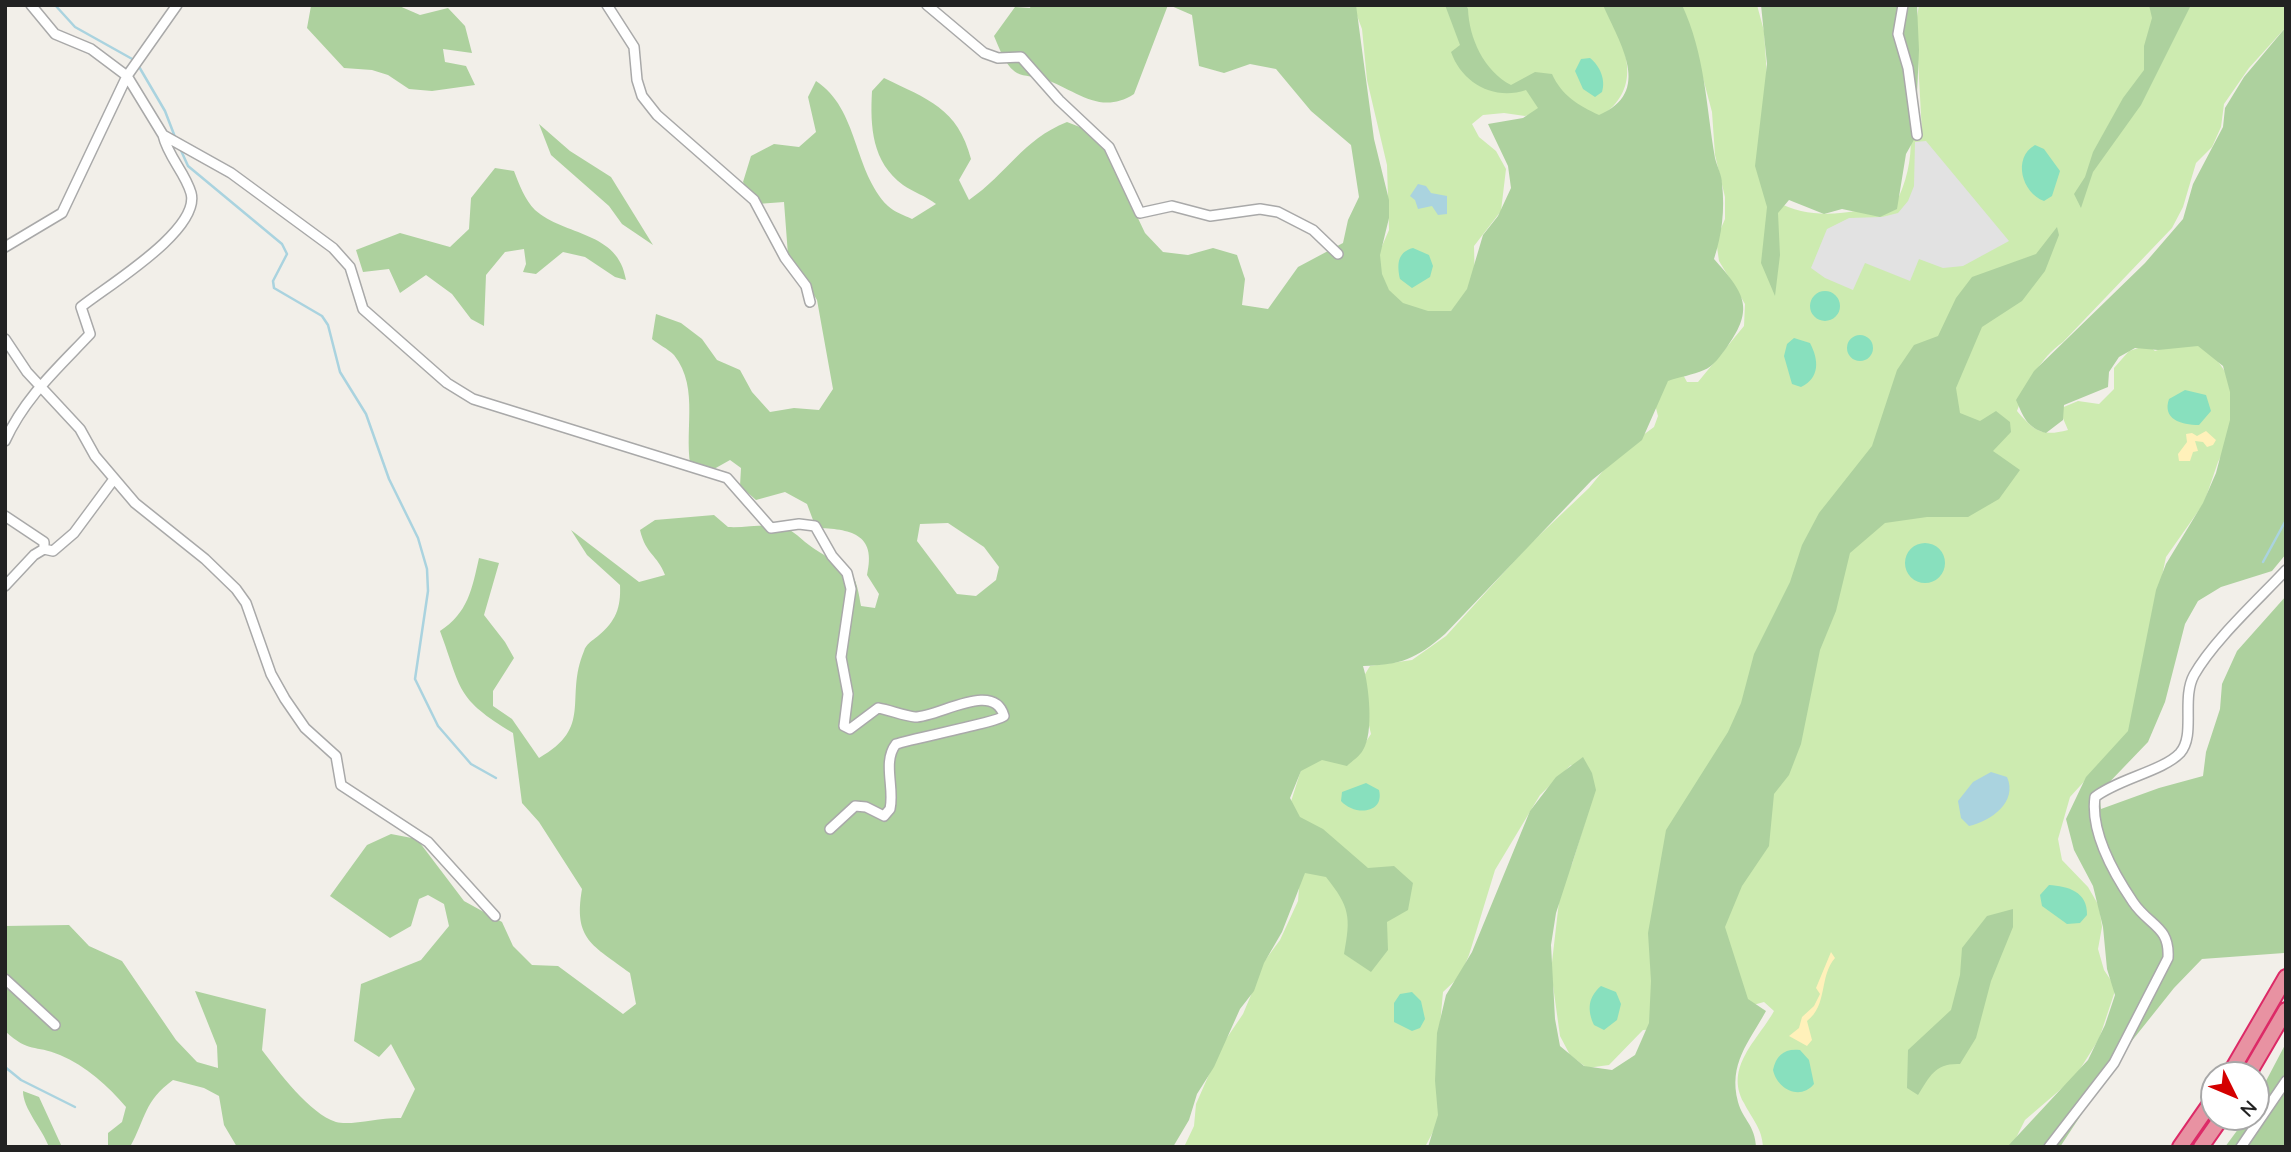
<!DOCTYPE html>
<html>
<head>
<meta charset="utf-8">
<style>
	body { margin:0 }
	#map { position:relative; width:2291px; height:1152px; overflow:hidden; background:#f2efe9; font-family:Quicksand,sans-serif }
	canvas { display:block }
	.frame { position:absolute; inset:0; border:7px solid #222; pointer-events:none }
	.north { position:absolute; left:2200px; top:1061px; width:70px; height:70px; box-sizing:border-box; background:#fff; border:2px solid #a7a7a7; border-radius:50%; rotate:133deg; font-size:19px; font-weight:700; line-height:28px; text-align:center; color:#222 }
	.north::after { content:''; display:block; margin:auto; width:24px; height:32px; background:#d40000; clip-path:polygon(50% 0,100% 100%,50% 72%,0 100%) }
</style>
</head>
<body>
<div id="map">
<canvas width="2291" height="1152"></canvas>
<div class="frame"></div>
<div class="north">N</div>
</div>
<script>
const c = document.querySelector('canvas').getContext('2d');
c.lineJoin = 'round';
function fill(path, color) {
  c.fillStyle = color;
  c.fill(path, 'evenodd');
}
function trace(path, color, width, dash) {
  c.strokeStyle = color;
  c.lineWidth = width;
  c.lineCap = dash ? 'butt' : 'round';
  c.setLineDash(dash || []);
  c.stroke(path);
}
const grass = new Path2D(`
	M1353,5H1608C1626,51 1646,90 1594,121L1545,110L1525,116L1504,113L1483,115L1472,124L1479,137L1496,151L1506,169L1501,211L1474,246L1475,289L1447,315L1403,309L1387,294L1378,275L1379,253L1389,230L1387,165L1367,80L1362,29Z
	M1678,5H1757L1764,31L1775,201C1816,223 1851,211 1895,205C1907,181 1911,162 1911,136L1922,133L1916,23L1919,5H2286V27L2249,68L2224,104L2221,127L2212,147L2196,163L2183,207L2172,228L2063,342C2039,359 2028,383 2017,411C2034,431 2042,437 2068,430L2059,409L2078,401L2099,404L2114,389V368L2129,351L2148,345L2155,351L2175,344L2196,342L2213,354L2226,373L2233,393L2231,436L2218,462L2204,503L2166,557L2130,731L2070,797L2058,839L2062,860L2088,887L2099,906L2102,927L2098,949L2104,970L2116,988L2099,1039L2075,1077L2025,1120L2015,1140L2007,1147H1763C1762,1128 1752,1119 1744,1103C1724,1067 1758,1040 1774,1011L1764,1002L1665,1029L1643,1030L1609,1065L1587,1068L1570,1055L1560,1036L1551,971L1561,884L1572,864L1585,822L1586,780L1571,765L1540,795L1495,870L1469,955L1460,976L1443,992L1440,1025L1443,1113L1425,1147H1184L1194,1126L1196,1104L1222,1045L1243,1014L1251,995L1255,974L1280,940L1298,901L1300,874L1288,811L1301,770L1319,759L1359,752L1371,734L1359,684L1370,666L1412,660L1446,636L1527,547L1589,488L1616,455L1654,427L1658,416L1652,393L1668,347L1687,382H1698L1744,326L1745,304L1719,261L1716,240L1725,219V197L1715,155L1712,112L1695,48Z`);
const forest = new Path2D(`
	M397,5L420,15L448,8L465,26L472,53L443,49L445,62L466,66L475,85L432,91L409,89L388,75L372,70L344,68L307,28L311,6Z
	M1031,5H1168L1134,94C1100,116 1076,90 1044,79C1036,76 1024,77 1017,73C1005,66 999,47 994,36L1015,7L1030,8Z
	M1169,5H1356L1374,139L1389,200V218L1380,255L1382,274L1389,290L1403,303L1428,311H1451L1467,289L1483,235L1498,216L1511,188L1508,166L1488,124L1523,118L1538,108L1526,90C1494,101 1462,83 1451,52L1460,45L1445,5H1466L1468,9C1469,38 1484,71 1511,85L1535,72L1552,74C1562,96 1578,105 1599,115C1653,92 1620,44 1603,5H1682C1705,54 1706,105 1715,158C1717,167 1722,175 1722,184C1725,210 1722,234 1714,259C1743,292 1756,307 1727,347C1721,355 1713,367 1704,370C1693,375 1679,377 1668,381L1642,440L1592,480L1445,634C1416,659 1401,665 1363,666C1369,685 1374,733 1363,750C1360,756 1352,761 1347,766L1322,760L1301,771L1290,798L1300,817L1323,829L1368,868L1394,866L1413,883L1408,910L1387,922L1388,950L1371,972L1344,954C1351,917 1350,907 1326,877L1305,873L1282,932L1264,963L1254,991L1240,1009L1214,1067L1197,1094L1189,1120L1173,1147H237L224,1125L219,1096L204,1088L173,1080C144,1101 146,1118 130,1147H108V1133L122,1122L126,1107C108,1086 86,1066 60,1055C34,1044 30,1054 5,1031V926L69,925L89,946L122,961L176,1040L197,1062L218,1068L217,1046L195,991L266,1009L262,1050C278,1071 310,1114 336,1122C351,1126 382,1117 401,1118L415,1089L391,1044L379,1057L354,1041L361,984L421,960L449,926L444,904L428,895L419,899L411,926L390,938L330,896L367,845L391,834L417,839L464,901L502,922L513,946L532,965L558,966L623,1014L636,1004L630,973C593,945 573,940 582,889L539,822L522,803L513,733C455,698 462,690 440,631C468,613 472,589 479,558L499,563L484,615L505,642L514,658L493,691V706L512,719L539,758C594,727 564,699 584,651C586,644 592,641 598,636C616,621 621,608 620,585L587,555L571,530L639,582L665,575C657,554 646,555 640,530L655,520L714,515L728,527C744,528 760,524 777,526C792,528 797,536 809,545C842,570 854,556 861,606L875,608L879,594L867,575C877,533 850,529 816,528L807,504L785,492L756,500L740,486L741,468L730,460L714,469L692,473C682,434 701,389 674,355C668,349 658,344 652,339L656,314L681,323L702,339L717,360L740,370L752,392L770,412L794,408L819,410L833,389L817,300L788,255L784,202L757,204L743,182L751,156L774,144L799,147L816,132L808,97L816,81C859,109 853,171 888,206C894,212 904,215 912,219L936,204C926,196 913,192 903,185C872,162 870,127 872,91L884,78C927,99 958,108 971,159L959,180L969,200C1008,173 1022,140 1067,122L1090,131L1106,151L1145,233L1163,252L1188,255L1213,248L1237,255L1245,279L1242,305L1268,309L1298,267L1343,243L1348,220L1359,197L1351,145L1311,111L1276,69L1250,64L1224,73L1199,66L1192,15ZM948,523L984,547L999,567L996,580L976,596L957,594L917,541L920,524Z
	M1761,5H1917L1919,50L1915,138L1906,154L1897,209L1880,217L1842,209L1824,214L1789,200L1778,213L1780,255L1775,296L1761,263L1767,207L1755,166L1767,64Z
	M2149,5H2191L2141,105L2093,172L2081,208L2074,194L2085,177L2093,152L2123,98L2144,70V46L2152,18Z
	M2286,27V554L2272,571L2221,587L2198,601L2185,624L2165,702L2148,742L2099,793L2101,809L2159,788L2203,776L2206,752L2220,709L2222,684L2237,651L2286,596V950L2284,953L2202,959L2174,988L2119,1057L2060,1147H2007L2088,1060L2105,1025L2115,995L2107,969L2103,927L2093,886L2074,850L2066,819L2086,777L2128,731L2156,590L2166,564L2203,503L2216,473L2230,420V392L2223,366L2198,346L2158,350L2135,348L2119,357L2109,372L2108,387L2064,405L2063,420L2046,433C2027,428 2023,416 2016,400L2034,371L2145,263L2183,219L2193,184L2223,127L2225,108L2244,77Z
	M539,124L570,151L611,177L653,245L622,224L609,206L551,155Z
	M495,168L514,171C519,184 525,200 535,210C564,236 619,231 626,280L615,277L585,257L563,252L536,274L523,272L526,264L524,249L505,252L486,275L484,326L471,319L452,294L426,275L400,293L389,269L363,272L356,250L400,233L450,247L469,229L471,198Z
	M2057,227L2059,235L2045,271L2022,301L1982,327L1956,388L1960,413L1980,421L1996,411L2010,422L2011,432L1993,451L2020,470L1999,499L1968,517H1927L1885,523L1850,553L1836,611L1820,650L1801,744L1789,775L1774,794L1769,846L1742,886L1725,927L1748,999L1766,1011C1749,1042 1728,1064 1738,1102C1743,1120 1755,1125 1756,1147H1428L1438,1115L1435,1081L1437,1033L1446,995L1472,952L1530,811L1556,777L1583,757L1592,773L1596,790L1556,913L1551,945L1555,1019L1560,1046L1584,1066L1612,1070L1635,1055L1649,1023L1651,981L1648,933L1666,830L1728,732L1741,703L1754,654L1790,582L1802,545L1819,513L1872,446L1897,370L1914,345L1938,336L1956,298L1972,277L2036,254Z
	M2013,909V927L1991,981L1976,1038L1960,1064C1935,1063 1930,1076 1918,1095L1907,1088L1908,1050L1951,1010L1960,975L1962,948L1987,916Z
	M2286,1043V1147H2225L2247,1117H2256V1100Z
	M23,1091L39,1097L62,1147H49C42,1128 23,1109 23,1091Z`);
const sand = new Path2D(`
	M2206,431L2216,440L2213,445L2207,447L2203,442L2195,441L2198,451L2193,452L2190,461H2179L2178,454L2187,442L2186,434L2192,433L2197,436Z
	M1831,952L1835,958C1819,976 1828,1005 1807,1021L1812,1040L1807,1046L1789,1036L1799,1028L1802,1017L1814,1006L1820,994L1816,988Z`);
const pitch = new Path2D(`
	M1590,58C1600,66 1606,80 1602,92L1595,97L1583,89L1575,71L1581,59Z
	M2035,145L2044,149L2060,171L2052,196L2044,201C2022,193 2012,158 2035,145Z
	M1413,248L1429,255L1433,266L1430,277L1412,288L1400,279C1397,265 1397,252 1413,248Z
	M1810 306a15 15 0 1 1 30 0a15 15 0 1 1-30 0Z
	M1847 348a13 13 0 1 1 26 0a13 13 0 1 1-26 0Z
	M1794,338L1810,343C1819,360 1820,378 1801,387L1792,384L1784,356L1787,344Z
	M2185,390L2206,395L2211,411L2199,425C2181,425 2162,419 2169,399Z
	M1905 563a20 20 0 1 1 40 0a20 20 0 1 1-40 0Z
	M1366,783L1379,790C1385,814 1354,816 1341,801L1342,792Z
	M2049,885C2068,886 2088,892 2087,915L2080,923L2067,924L2042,906L2040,895Z
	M1601,986L1616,992L1621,1004L1617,1020L1604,1030L1594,1025C1587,1010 1588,997 1601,986Z
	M1412,992L1421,1001L1425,1019L1420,1028L1412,1031L1394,1022V1003L1400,994Z
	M1800,1050L1809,1060L1814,1084C1800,1101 1777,1089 1773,1070C1776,1055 1785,1048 1800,1050Z`);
const parking = new Path2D(`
	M1926,141L2009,241L1963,266L1943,268L1919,259L1910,281L1865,263L1853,290L1825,278L1811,268L1827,229L1849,218L1882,217L1898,213L1908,201L1914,186L1915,142Z`);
const water = new Path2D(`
	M1418,184L1426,186L1431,193L1447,196V214L1438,215L1432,206L1418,209L1415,200L1410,196Z
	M1991,772L2007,777C2018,802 1991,821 1969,826L1961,818L1958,801L1973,782Z`);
const stream = new Path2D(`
	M55,5L75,27L134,60
	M138,65L165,111L175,137
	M179,146L188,166L282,244L287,254L273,281L274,288L322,316L328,325L340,372L366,414L389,479L418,538L427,569L428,591L415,679L438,726L471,764L496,778
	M2263,562L2286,520
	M5,1067L21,1080L75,1107`);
const minor = new Path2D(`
	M31,5L55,34L91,49L127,76L163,135L231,173L333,248L350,267L363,309L447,383L473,399L727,478L771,528L799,524L815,526L832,556L847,573L851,589L841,657L848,694L844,726L850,729L878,708C890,710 904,716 915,717C939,717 994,680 1004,716C998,722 914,738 896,744C882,762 895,788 890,809L884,816L866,807L855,806L830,829
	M607,5L634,47L637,80L642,96L657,115L754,200L785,258L806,286L810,302
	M927,5L984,53L998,58L1021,57L1059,100L1109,147L1140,213L1172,206L1210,216L1260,209L1278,212L1313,230L1338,254
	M1903,5L1898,34L1908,68L1917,135
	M5,247L62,213L127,76L177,5
	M5,339L27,372L80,429L95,456L135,503L205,559L236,589L246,603L271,674L285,699L305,728L336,756L341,785L428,842L495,916
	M5,441C25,397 58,368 90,334L81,307C107,286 201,230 191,193C185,172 168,157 163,135
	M5,516L44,542V549
	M5,586L34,555L44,549L53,551L74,533L114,479
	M5,979L55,1025
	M2049,1147L2114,1063L2168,958C2170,926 2149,926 2133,902C2114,874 2090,832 2095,797C2118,779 2163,771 2180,753C2196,735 2181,699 2194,675C2213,641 2258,600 2286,570
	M2241,1147L2286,1081`);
const highway = new Path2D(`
	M2229,1075L2286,977
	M2248,1075L2286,1010
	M2180,1147L2214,1098
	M2201,1147L2222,1117`);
fill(grass, '#cdebb0');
fill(forest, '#add19e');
fill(sand, '#fff1ba');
fill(pitch, '#88e0be');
fill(parking, '#e2e2e2');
fill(water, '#aad3df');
trace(stream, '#aad3df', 2.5);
trace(minor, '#a9a9a9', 12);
trace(highway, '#dc2a67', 18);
trace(minor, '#fff', 9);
trace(highway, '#e892a2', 14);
</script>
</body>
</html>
